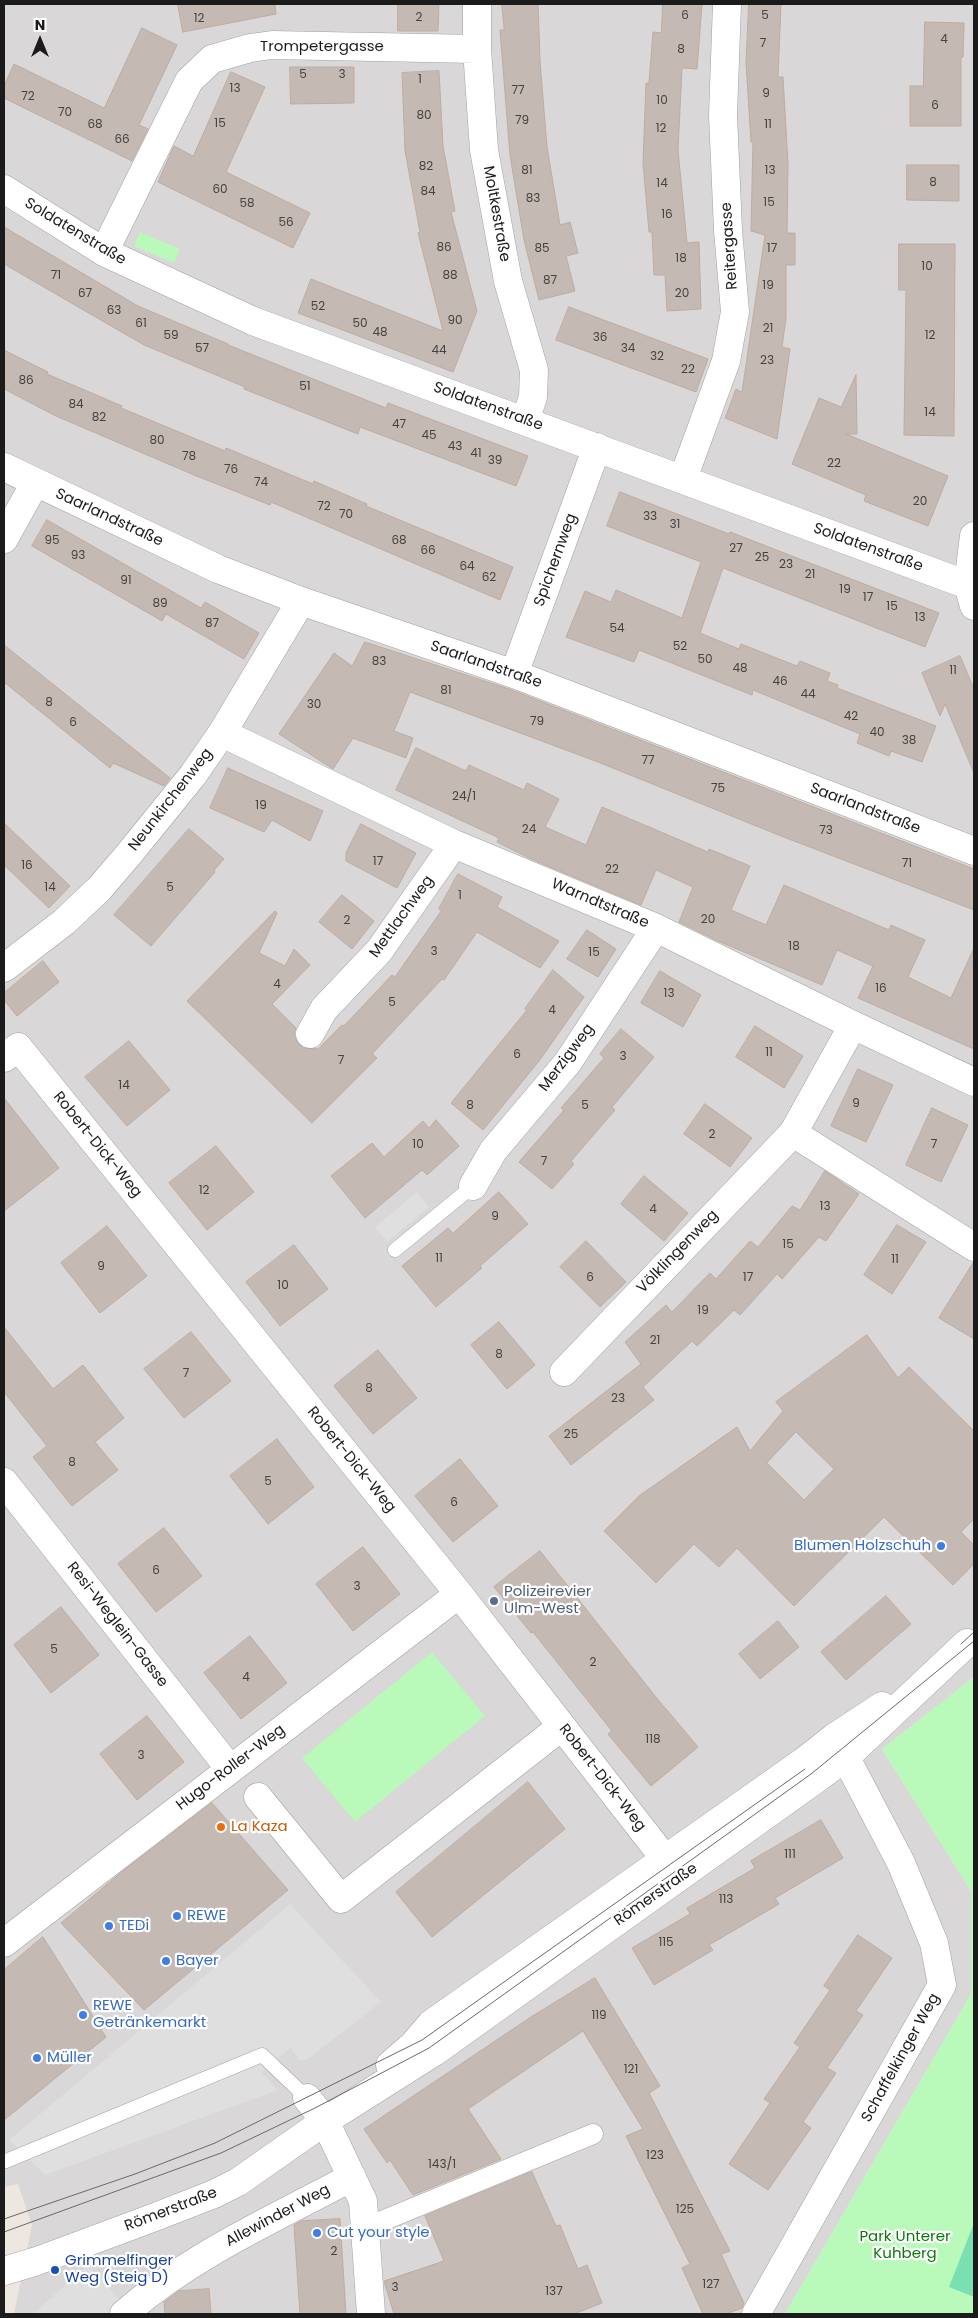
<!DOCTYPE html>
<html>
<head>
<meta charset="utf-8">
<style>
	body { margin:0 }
	#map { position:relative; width:978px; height:2318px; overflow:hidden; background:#ede7df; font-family:Poppins,sans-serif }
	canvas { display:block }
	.frame { position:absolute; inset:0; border:5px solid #1b1b1b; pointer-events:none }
	.north { position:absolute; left:15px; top:15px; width:50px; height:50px; -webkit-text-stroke:4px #fff; paint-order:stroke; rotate:0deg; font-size:14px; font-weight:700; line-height:20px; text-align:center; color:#1b1b1b }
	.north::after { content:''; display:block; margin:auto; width:18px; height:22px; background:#1b1b1b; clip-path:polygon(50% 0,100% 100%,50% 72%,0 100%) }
</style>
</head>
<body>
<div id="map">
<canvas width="978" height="2318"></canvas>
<div class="frame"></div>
<div class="north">N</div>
</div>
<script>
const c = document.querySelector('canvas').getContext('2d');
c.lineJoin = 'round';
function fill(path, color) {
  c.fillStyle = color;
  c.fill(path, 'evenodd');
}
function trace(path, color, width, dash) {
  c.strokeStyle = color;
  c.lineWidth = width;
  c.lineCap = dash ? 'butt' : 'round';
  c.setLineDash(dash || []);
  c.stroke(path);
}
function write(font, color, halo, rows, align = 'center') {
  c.font = font + ' Poppins,sans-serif';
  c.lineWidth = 4.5;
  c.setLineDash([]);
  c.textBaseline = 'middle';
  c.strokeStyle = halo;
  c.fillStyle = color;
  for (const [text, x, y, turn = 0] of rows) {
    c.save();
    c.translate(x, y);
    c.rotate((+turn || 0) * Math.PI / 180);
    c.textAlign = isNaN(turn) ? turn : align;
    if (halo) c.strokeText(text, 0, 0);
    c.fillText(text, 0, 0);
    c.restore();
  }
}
const residential = new Path2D(`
	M4,4H974V1677L882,1749L971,1891V1994L785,2314H14L32,2225L18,2184L4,2187Z`);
const park = new Path2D(`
	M140,232L180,249L174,263L134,246Z
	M432,1652L485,1716L355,1822L302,1758Z
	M974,1677V2314H785L971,1994V1891L882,1749Z`);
const pitch = new Path2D(`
	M974,2223V2297L949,2287Z`);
const parking = new Path2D(`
	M417,1192L429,1207L387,1242L375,1227Z
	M290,1904L381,2002L307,2060H299L291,2048L261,2072L278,2090L45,2175L9,2140Z
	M88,2265L127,2308L121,2314H33Z`);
const building = new Path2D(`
	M178,4H275L276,14L183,32Z
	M398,4H439L438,31H398Z
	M502,4H538L540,61L547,147L560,225L570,222L578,253L566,256L575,291L539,300L524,240L510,155L500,30H504Z
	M663,4H702L697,69L682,68L678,150L687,243L699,242L701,309L667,311L665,275H654L652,232H649L643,163L646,83H649L653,32L661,33Z
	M749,4H781L778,77H783L788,164L787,233H795V265H786V318L782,347L790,349L777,439L725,418L736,389L742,392L765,235L751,231L753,142H751L746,63Z
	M925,22L964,23L963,57H961V126H910V86H923Z
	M142,28L177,45L139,125L148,129L132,161L4,98V86L14,64L104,108Z
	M290,67H354V103L291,104Z
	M439,71L443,146L455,211L451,212L477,311L453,372L298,313L311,279L443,331L418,233L420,232L405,151L402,73Z
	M231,72L265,87L226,172L310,213L293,248L158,182L174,146L193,156Z
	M907,165H959V201L907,200Z
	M4,227L138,306L228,344V345L386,408L388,403L528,456L516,486L360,427L358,434L244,389L245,387L144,345L4,264Z
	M899,244H955L954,436L904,435L906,290H899Z
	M569,307L708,359L696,392L556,340Z
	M4,350L48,372L47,374L122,406L121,408L225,451L226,448L313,484L314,481L367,504L366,506L513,567L500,600L271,502L270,505L194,475L56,416L4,389Z
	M856,375L857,434H846L948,476L928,526L864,501L866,495L792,464L819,398L841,407Z
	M620,492L729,534L730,532L939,613L925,647L723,568L700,633L739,649L741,644L797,666L800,661L830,673L827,681L838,685L837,688L936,726L922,762L891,751L889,756L857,743L860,734L753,690L752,695L639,650L634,662L566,637L585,591L611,602L616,590L682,618L701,562L607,526Z
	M47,520L201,608L205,602L259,633L244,659L166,614L162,621L32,546Z
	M365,642L509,689L974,869V910L781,836L598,762L410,692L394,731L413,738L406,758L353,738L333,769L279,734L334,653L352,666Z
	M4,645L170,778L164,786L113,763L110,768L4,682Z
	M960,656L974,689V773L945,704L940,716L922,673Z
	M416,748L466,771L469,765L524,790L527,783L559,799L545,827L586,845L602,807L708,852L709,849L750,866L731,910L766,925L784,885L889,930L891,925L925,940L908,977L951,998L974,948V1049L858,998L873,966L837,950L822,985L718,941L679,922L693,887L656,870L641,905L531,859L497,842L499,838L396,790Z
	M228,768L323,811L310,841L272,820L264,832L210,808Z
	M4,823L70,886L49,908L4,865Z
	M361,824L416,853L397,888L346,861V853Z
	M189,829L224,859L214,870L215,872L151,946L114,915Z
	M458,874L502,897L497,907L559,941L540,968L477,932L444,980L442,979L372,1054L377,1058L312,1123L187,1001L275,911L277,913L259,953L285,966L294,949L310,965L272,1004L296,1028L294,1035L297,1042L303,1048L318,1049L342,1025L344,1026L392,975L395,977L442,910L439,909Z
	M342,895L374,921L352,949L319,922Z
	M587,930L616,949L598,977L567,959Z
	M43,961L59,982L17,1016L4,1000V993Z
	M553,970L584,997L539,1061L483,1130L451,1103L527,1010L525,1009Z
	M660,971L701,995L683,1027L641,1003Z
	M755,1026L803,1056L784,1088L736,1057Z
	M621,1029L654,1057L612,1107L615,1110L571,1161L574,1164L552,1189L519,1162L564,1110L561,1108L604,1058L600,1054Z
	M129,1041L170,1090L127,1126L85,1077Z
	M858,1069L893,1085L866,1142L831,1126Z
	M4,1098L59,1168L4,1211Z
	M705,1104L752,1138L730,1167L684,1134Z
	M932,1108L968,1125L941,1182L906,1165Z
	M436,1120L459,1146L427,1175L422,1170L365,1218L331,1176L372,1143L384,1157L423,1121L429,1128Z
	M216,1146L254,1192L207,1230L169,1183Z
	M825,1171L859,1194L826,1241L819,1237L782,1279L777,1274L740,1315L734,1310L697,1346L692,1341L643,1387L654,1400L571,1465L549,1436L641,1364L625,1342L666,1305L672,1312L710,1273L716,1279L750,1241L758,1247L792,1206L800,1210Z
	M644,1176L688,1213L664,1241L621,1204Z
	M499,1192L528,1224L480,1266L482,1268L436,1307L402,1266L448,1228L453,1233Z
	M897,1225L926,1242L892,1294L864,1275Z
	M107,1226L147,1276L100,1313L61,1263Z
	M586,1241L626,1282L600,1307L560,1267Z
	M294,1245L328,1289L280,1326L246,1282Z
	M973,1263L974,1262V1339L939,1318Z
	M499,1322L535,1365L507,1389L471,1345Z
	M4,1327L53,1389L83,1365L124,1418L95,1442L118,1470L72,1506L33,1457L47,1446L4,1392Z
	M191,1332L231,1381L184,1418L144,1369Z
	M867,1335L898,1378L909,1367L974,1431V1519L961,1532L974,1545V1564L953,1585L884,1517L794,1606L737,1548L719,1567L694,1544L656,1583L604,1531L639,1496L737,1427L750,1451L783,1411L776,1402ZM796,1432L834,1469L804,1500L767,1463Z
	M378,1350L417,1398L373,1434L334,1386Z
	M277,1439L314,1487L268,1524L230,1476Z
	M460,1459L498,1506L453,1542L415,1496Z
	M164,1528L202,1576L156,1612L118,1564Z
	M363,1547L400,1594L353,1631L316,1584Z
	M540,1551L655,1696L698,1747L651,1786L608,1734L612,1731L533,1632L531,1633L494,1587Z
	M886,1596L911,1624L846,1680L821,1652Z
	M61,1607L99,1655L51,1693L14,1645Z
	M778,1621L799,1647L760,1679L739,1654Z
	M250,1636L287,1683L241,1719L204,1673Z
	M147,1716L184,1762L137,1800L100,1754Z
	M528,1782L565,1829L432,1937L396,1892Z
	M212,1803L288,1890L144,2010L61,1923L123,1871Z
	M821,1820L843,1858L775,1898L779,1904L709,1945L713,1950L654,1985L632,1948L690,1914L687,1908L755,1868L751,1861Z
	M858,1935L892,1958L856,2011L863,2015L827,2068L836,2073L803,2122L811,2128L768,2190L729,2164L770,2103L764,2099L800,2047L794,2043L830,1990L824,1986Z
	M43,1937L106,2037L4,2120V1970Z
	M595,1978L660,2086L649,2093L730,2251L721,2254L744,2303L742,2308L726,2314H703L682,2268L690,2264L626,2136L643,2129L583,2031L468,2109L501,2159L413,2195L390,2160L387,2163L364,2129L531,2017Z
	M532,2172L556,2226L560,2225L578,2269L587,2265L602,2303L574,2314H394L384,2281L444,2261L425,2216Z
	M340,2219L346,2314H300L294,2225L301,2221Z
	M209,2289L211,2314H165L164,2302L179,2291Z`);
const service = new Path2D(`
	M395,1250L473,1186
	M6,2161L262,2055L307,2098`);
const pedestrian = new Path2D(`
	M365,2228L593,2134`);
const minor = new Path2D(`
	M477,4V49L484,150L508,281L534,370L533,397L525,421
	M4,189L104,252L253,321L968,585L974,606
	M104,252L189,81L212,59L250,48L272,45L477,49
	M4,467L218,569L301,601L514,674L974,851
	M683,479L726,361L735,312L728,230L723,115L727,4
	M974,536L968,585L974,586
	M4,539L35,483
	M514,674L597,447
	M222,733L454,844L656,928L853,1025L974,1082
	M4,968L64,922L99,889L129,854L193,775L222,733L301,601
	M310,1034L324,1009L379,951L454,844
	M4,1058L18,1047L459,1594L679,1877
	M793,1133L974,1247
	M473,1186L493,1151L568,1062L656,928
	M564,1372L793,1133L853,1025
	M4,1482L230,1769
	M258,1797L341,1899L561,1727
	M4,1943L459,1594
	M307,2098L325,2121L363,2201L371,2314
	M124,2314C191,2255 274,2219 352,2177
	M756,2314L942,1985L934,1943L901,1863L835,1737`);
const tertiary = new Path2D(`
	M390,2065L413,2045L431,2024L803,1762L835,1737L882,1706
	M4,2271L37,2261L155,2217L214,2194L238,2182L325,2121L434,2052L816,1779L847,1756L967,1643`);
const tram = new Path2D(`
	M961,1644L974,1632
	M4,2219L135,2174L215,2143L422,2040L805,1769
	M4,2232L221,2153L315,2108L429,2048L811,1774L974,1641`);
const markers = [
	[941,1546,5,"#3f7fe0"],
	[494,1601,5,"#5c6f8a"],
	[221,1827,5,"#e8710a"],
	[177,1916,5,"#3f7fe0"],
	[109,1926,5,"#3f7fe0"],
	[166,1961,5,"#3f7fe0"],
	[83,2015,5,"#3f7fe0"],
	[37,2058,5,"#3f7fe0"],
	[317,2233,5,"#3f7fe0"],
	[55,2270,5,"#1a4fb4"]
];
const numberNames = [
	["6",685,16],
	["5",765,16],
	["2",419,18],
	["12",199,19],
	["4",944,40],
	["7",763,44],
	["8",681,50],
	["5",303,75],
	["3",342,75],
	["1",420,80],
	["13",235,89],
	["77",518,91],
	["9",766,94],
	["72",28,97],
	["10",662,101],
	["6",935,106],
	["70",65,113],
	["80",424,116],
	["79",522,121],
	["15",220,124],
	["68",95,125],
	["11",768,125],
	["12",661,129],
	["66",122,140],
	["82",426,167],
	["81",527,171],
	["13",770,171],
	["8",933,183],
	["14",662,184],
	["60",220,190],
	["84",428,192],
	["83",533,199],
	["15",769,203],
	["58",247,204],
	["16",667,215],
	["56",286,223],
	["86",444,248],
	["85",542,249],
	["17",772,249],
	["18",681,259],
	["10",927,267],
	["71",56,276],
	["88",450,276],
	["87",550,281],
	["19",768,286],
	["67",85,294],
	["20",682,294],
	["52",318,307],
	["63",114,311],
	["90",455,321],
	["61",141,324],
	["50",360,324],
	["21",768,329],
	["48",380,333],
	["59",171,336],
	["12",930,336],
	["36",600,338],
	["57",202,349],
	["34",628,349],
	["44",439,351],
	["32",657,357],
	["23",767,361],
	["22",688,370],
	["86",26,381],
	["51",305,387],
	["84",76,405],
	["14",930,413],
	["82",99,418],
	["47",399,425],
	["45",429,436],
	["80",157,441],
	["43",455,447],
	["41",476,454],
	["78",189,457],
	["39",495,461],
	["22",834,464],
	["76",231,470],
	["74",261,483],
	["20",920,502],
	["72",324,507],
	["70",346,515],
	["33",650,517],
	["31",675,525],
	["95",52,541],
	["68",399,541],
	["27",736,549],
	["66",428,551],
	["93",78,556],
	["25",762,558],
	["23",786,565],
	["64",467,567],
	["21",810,575],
	["62",489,578],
	["91",126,581],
	["19",845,590],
	["17",868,598],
	["89",160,604],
	["15",892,607],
	["13",920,618],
	["87",212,624],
	["54",617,629],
	["52",680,647],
	["50",705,660],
	["83",379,662],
	["48",740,669],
	["11",953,671],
	["46",780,682],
	["81",446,691],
	["44",808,695],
	["8",49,703],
	["30",314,705],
	["42",851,717],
	["79",537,722],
	["6",73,723],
	["40",877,733],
	["38",909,741],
	["77",648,761],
	["75",718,789],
	["24/1",464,797],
	["19",261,806],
	["24",529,830],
	["73",826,831],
	["17",378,862],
	["71",907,864],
	["16",27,866],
	["22",612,870],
	["14",50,888],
	["5",170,888],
	["1",460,896],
	["20",708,920],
	["2",347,921],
	["18",794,947],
	["3",434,952],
	["15",594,953],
	["4",277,985],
	["16",881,989],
	["13",669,994],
	["5",392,1003],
	["4",552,1011],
	["11",769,1053],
	["6",517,1055],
	["3",623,1057],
	["7",341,1061],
	["14",124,1086],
	["9",856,1104],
	["8",470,1106],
	["5",585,1106],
	["2",712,1135],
	["10",418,1145],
	["7",934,1145],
	["7",544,1162],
	["12",204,1191],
	["13",825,1207],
	["4",653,1210],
	["9",495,1217],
	["15",788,1245],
	["11",439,1259],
	["11",895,1260],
	["9",101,1267],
	["6",590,1278],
	["17",748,1278],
	["10",283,1286],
	["19",703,1311],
	["21",655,1341],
	["8",499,1355],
	["7",186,1374],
	["8",369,1389],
	["23",618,1399],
	["25",571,1435],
	["8",72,1463],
	["5",268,1482],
	["6",454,1503],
	["6",156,1571],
	["3",357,1587],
	["5",54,1650],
	["2",593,1663],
	["4",246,1678],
	["118",653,1740],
	["3",141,1756],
	["111",790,1855],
	["113",726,1900],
	["115",666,1943],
	["119",599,2016],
	["121",631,2070],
	["123",655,2156],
	["143/1",442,2165],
	["125",685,2210],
	["2",334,2252],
	["127",711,2285],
	["3",395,2288],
	["137",554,2292]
];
const streetNames = [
	["Trompetergasse",322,47],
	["Moltkestraße",496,214,80],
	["Soldatenstraße",75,232,31],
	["Reitergasse",730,246,-94],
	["Soldatenstraße",488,407,20],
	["Saarlandstraße",109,518,25],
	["Soldatenstraße",868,548,20],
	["Spichernweg",556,560,-70],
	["Saarlandstraße",486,665,19],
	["Neunkirchenweg",171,800,-52],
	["Saarlandstraße",865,809,21],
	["Warndtstraße",600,904,23],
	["Mettlachweg",402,917,-54],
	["Merzigweg",567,1058,-53],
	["Robert-Dick-Weg",97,1145,51],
	["Völklingenweg",678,1252,-46],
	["Robert-Dick-Weg",351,1460,51],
	["Resi-Weglein-Gasse",117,1625,52],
	["Hugo-Roller-Weg",231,1768,-37],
	["Robert-Dick-Weg",602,1778,52],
	["Römerstraße",656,1895,-35],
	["Schaffelkinger Weg",901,2058,-61],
	["Römerstraße",171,2210,-21],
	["Allewinder Weg",278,2216,-28]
];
const shopNames = [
	["Blumen Holzschuh",931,1546,"right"],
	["REWE",187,1916],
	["TEDi",119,1926],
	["Bayer",176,1961],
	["REWE",93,2006],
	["Getränkemarkt",93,2023],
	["Müller",47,2058],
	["Cut your style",327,2233]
];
const serviceNames = [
	["Polizeirevier",504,1592],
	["Ulm-West",504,1609]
];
const foodNames = [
	["La Kaza",231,1827]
];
const parkNames = [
	["Park Unterer",905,2237],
	["Kuhberg",905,2254]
];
const transitNames = [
	["Grimmelfinger",65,2261],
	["Weg (Steig D)",65,2278]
];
fill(residential, '#d9d7d7');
fill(park, '#b9faba');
fill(pitch, '#7adfb1');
fill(parking, '#dfdfdf');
fill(building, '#c4b9b3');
trace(building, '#bfaca2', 1);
trace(service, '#a2a2a2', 15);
trace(pedestrian, '#a2a2a2', 21);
trace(minor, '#a2a2a2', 29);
trace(tertiary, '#a2a2a2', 29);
trace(service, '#fff', 14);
trace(pedestrian, '#fff', 20);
trace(minor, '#fff', 28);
trace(tertiary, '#fff', 28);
trace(tram, '#696969', 1);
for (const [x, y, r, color] of markers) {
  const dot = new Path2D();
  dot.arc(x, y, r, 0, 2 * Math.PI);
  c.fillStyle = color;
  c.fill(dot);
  trace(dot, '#fff', 2);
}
write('12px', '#454241', null, numberNames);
write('15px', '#1b1b1b', '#fff', streetNames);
write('15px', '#366cbe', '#fff', shopNames, 'left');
write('15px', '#4e5e75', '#fff', serviceNames, 'left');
write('15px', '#c56008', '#fff', foodNames, 'left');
write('15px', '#08790a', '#fff', parkNames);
write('15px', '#164399', '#fff', transitNames, 'left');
</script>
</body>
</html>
